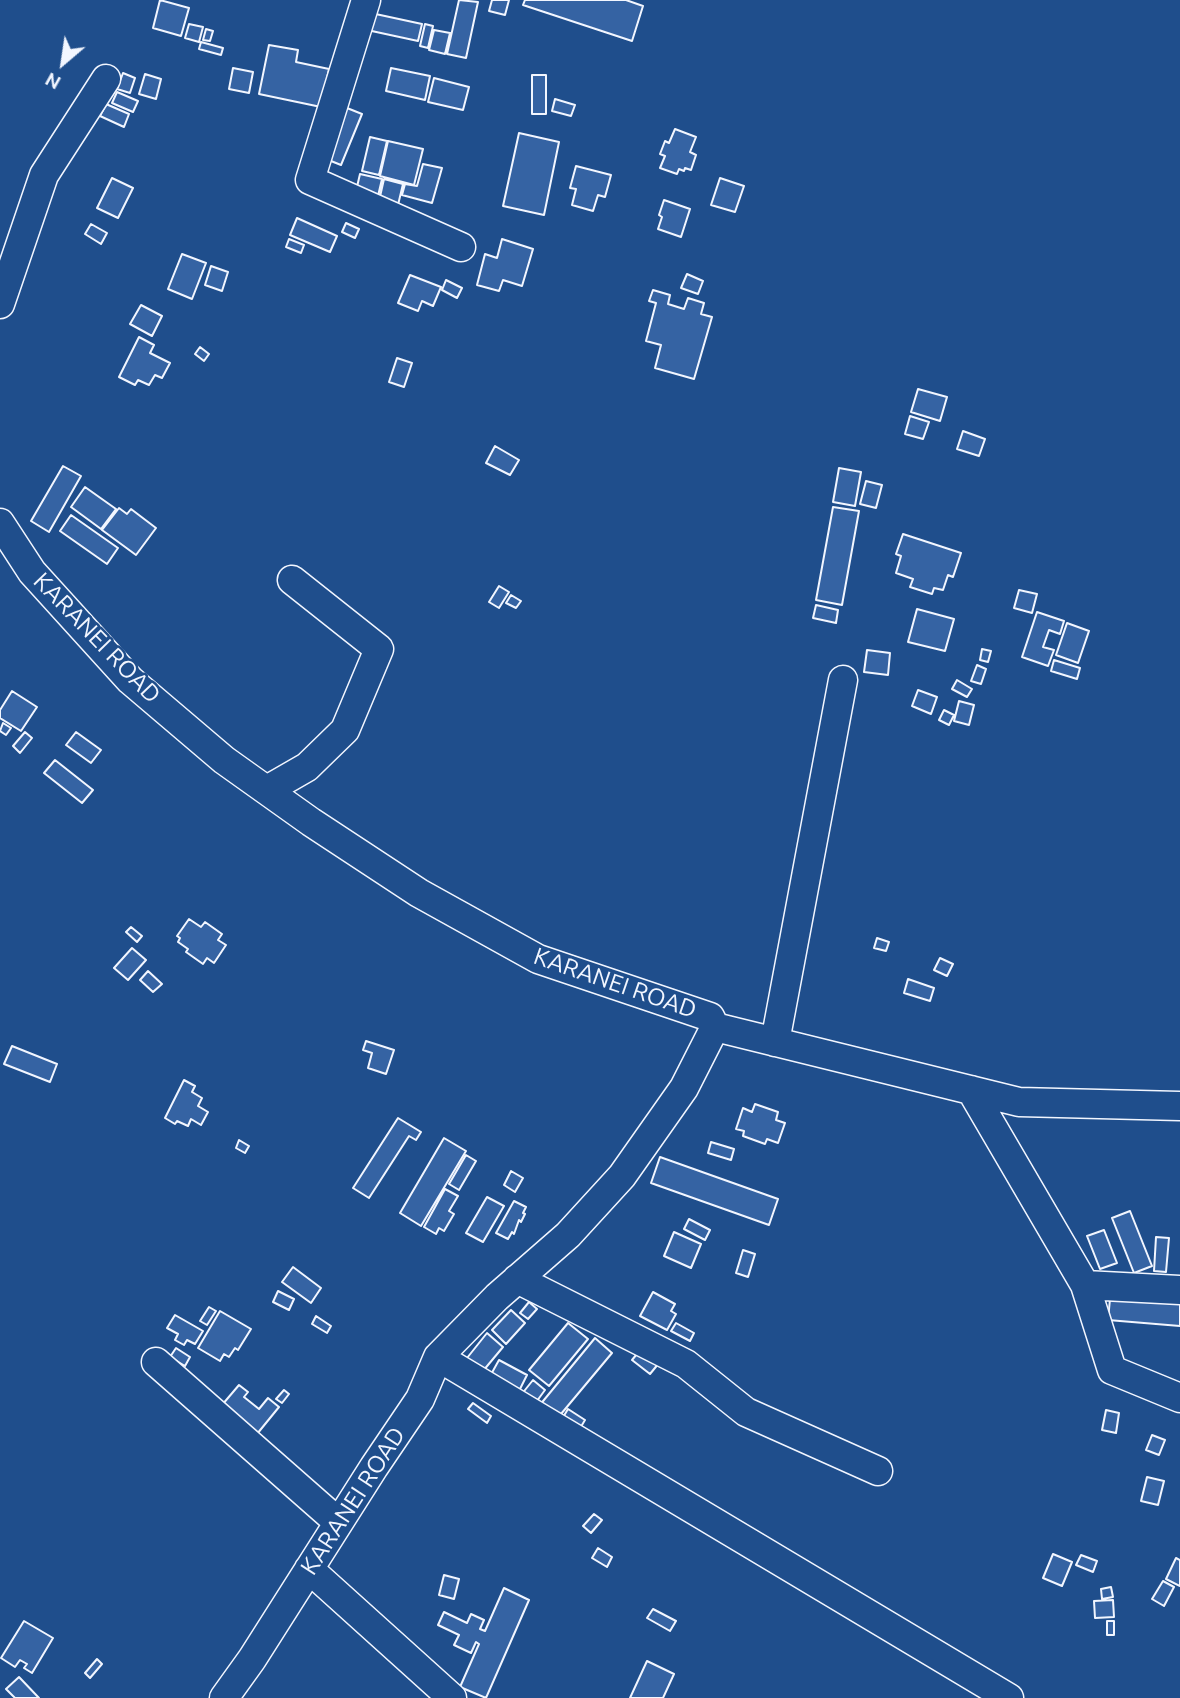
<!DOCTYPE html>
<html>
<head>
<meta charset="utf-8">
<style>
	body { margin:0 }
	#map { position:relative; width:1180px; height:1698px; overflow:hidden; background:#1f4e8c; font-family:Ubuntu,sans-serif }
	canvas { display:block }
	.north { position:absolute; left:28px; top:28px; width:70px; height:70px; -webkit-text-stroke:5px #1f4e8c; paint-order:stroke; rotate:209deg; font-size:19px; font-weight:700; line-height:28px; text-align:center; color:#f2f6ff }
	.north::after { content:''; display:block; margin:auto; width:24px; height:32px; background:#f2f6ff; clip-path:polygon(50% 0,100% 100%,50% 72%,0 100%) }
</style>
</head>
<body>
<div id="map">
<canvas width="1180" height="1698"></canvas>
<div class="north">N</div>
</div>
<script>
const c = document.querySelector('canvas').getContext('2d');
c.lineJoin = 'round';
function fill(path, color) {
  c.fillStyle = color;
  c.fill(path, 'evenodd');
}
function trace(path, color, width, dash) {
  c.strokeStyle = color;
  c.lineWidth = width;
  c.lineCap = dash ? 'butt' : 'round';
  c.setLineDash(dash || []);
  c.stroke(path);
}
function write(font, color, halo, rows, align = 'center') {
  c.font = font + ' Ubuntu,sans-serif';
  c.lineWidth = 5;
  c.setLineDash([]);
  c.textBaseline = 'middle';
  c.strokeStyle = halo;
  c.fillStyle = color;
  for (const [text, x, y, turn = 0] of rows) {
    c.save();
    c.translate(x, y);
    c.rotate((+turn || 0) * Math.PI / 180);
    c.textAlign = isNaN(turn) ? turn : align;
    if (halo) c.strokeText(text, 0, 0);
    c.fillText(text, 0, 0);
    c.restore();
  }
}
const building = new Path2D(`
	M160,0L189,8L181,36L153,28Z
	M459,0L478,2L466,58L447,54Z
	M492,0H509L505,15L489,11Z
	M525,0H626L643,6L632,41L523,5Z
	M371,13L422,24L418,41L367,30Z
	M189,24L203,27L199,42L185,38Z
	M425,24L433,26L428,48L420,46Z
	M206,29L213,31L210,41L203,40Z
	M434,30L450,33L445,54L429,50Z
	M201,42L223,48L221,55L199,49Z
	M269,45L298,50L296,62L329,69L321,107L259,94Z
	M233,68L253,72L249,93L229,89Z
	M391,68L430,76L425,100L386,91Z
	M123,73L135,78L130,93L117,89Z
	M145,74L161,79L156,99L139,94Z
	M532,75H546V114H532Z
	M434,78L469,87L463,110L428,102Z
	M117,92L138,101L133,112L112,103Z
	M555,99L575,105L571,116L552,111Z
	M106,104L129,114L124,127L100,116Z
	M342,106L362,114L341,165L321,157Z
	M675,129L696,137L690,152L696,155L691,170L685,168L684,171L679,169L677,174L660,168L665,156L660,154L665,141L669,143Z
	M519,133L559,142L544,215L503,206Z
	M370,137L387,141L379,175L362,171Z
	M388,141L423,149L414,185L380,176Z
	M423,164L442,168L432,203L402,195L405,184L417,186Z
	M576,166L611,175L605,197L598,195L593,211L572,205L576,189L570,188Z
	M360,174L382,179L378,196L356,191Z
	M112,178L133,188L118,218L97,208Z
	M720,178L744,186L735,212L711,205Z
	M384,179L403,184L398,205L379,201Z
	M664,200L690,209L681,237L658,229L662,217L659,215Z
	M297,218L337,236L330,252L290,235Z
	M346,223L359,229L355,238L342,232Z
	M91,224L107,233L101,244L85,234Z
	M289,239L304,245L301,253L286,247Z
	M502,239L533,249L522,286L503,280L499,291L477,285L485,254L497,258Z
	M182,254L206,263L192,299L168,289Z
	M211,266L228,272L222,291L205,285Z
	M687,274L703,281L698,294L681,288Z
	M410,275L441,287L433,306L422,301L418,311L398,303Z
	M446,280L462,288L457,298L442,290Z
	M653,290L670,295L668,304L684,309L688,298L704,303L701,314L712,317L694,379L655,368L661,345L646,341L656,303L649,301Z
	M141,305L162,316L152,336L130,324Z
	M139,337L154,345L150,353L170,363L162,378L155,375L149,385L138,380L135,385L119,377Z
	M200,347L209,354L204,361L195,354Z
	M397,358L412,363L404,387L389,382Z
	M918,389L947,397L940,421L911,412Z
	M910,416L929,422L923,439L905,434Z
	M963,431L985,439L979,456L957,449Z
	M495,446L519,460L510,475L486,463Z
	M63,466L81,476L49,532L31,521Z
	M839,468L861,472L855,506L833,502Z
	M866,481L882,485L876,508L860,504Z
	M85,487L116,509L101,529L71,507Z
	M833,507L859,511L842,605L816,600Z
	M119,508L127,514L131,509L156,528L136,555L102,530Z
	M71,515L118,548L107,564L60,531Z
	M903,534L961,553L953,577L948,575L943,590L934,588L932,594L910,587L913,579L896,573L901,556L896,554Z
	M499,586L509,592L499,608L489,602Z
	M1019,590L1037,594L1032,613L1014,608Z
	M511,595L521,601L516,608L506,603Z
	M816,605L838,610L836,623L813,618Z
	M917,609L954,619L945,651L908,642Z
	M1037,612L1064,621L1060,634L1049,630L1043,647L1054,650L1048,666L1022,657Z
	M1067,623L1089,631L1078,663L1056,655Z
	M982,649L991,651L988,662L980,660Z
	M867,650L890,653L888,675L864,672Z
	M1054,660L1080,668L1077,679L1051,671Z
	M977,665L986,669L981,684L971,681Z
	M957,680L972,689L967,697L952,689Z
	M918,690L937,697L931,714L912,706Z
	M12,691L37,707L21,731L0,718V710Z
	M959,701L974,705L969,725L954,721Z
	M944,710L954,715L949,725L939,720Z
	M3,723L11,728L6,735L0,731Z
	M25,732L32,738L20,753L13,746Z
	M76,732L101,750L91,763L66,745Z
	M55,760L93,790L82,803L44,773Z
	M189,919L201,927L205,922L222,934L218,940L226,945L214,963L207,958L203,964L186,952L188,949L178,942L180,938L177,936Z
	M131,927L142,936L137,942L126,932Z
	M877,938L889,942L886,951L874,948Z
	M132,948L146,960L128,980L114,968Z
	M940,958L953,964L947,976L934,970Z
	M148,971L162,984L153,992L140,980Z
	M908,979L934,988L930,1001L904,993Z
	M366,1041L394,1050L386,1074L368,1068L372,1053L363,1050Z
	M12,1046L57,1064L50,1082L4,1064Z
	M184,1080L195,1086L192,1092L202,1098L198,1106L208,1112L201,1125L191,1119L188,1126L177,1121L175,1124L165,1118Z
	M755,1104L778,1112L776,1120L785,1123L778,1143L767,1139L765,1144L743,1136L744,1131L736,1129L743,1108L752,1112Z
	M398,1118L421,1132L416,1140L409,1136L369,1198L353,1188Z
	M444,1138L466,1151L421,1226L400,1213Z
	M239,1140L249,1146L245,1153L236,1148Z
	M711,1142L734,1149L731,1160L708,1153Z
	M466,1155L476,1161L459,1190L449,1184Z
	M660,1157L778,1199L769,1225L651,1183Z
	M511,1171L523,1178L515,1192L504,1185Z
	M445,1189L458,1196L449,1211L454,1214L444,1231L439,1228L436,1234L424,1227Z
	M487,1197L504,1206L483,1242L466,1233Z
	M514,1201L526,1207L523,1213L525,1214L521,1222L519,1220L514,1234L512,1232L508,1239L496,1233Z
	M1130,1211L1152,1266L1134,1273L1112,1218Z
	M689,1219L710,1230L705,1240L684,1229Z
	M1104,1230L1117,1263L1100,1269L1087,1236Z
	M674,1232L701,1244L691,1268L664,1256Z
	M1156,1237L1169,1238L1166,1272L1154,1271Z
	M743,1250L755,1254L748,1277L736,1273Z
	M293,1267L321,1288L311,1303L282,1282Z
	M278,1291L294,1299L289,1310L273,1302Z
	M653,1292L675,1304L671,1311L676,1314L667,1330L640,1316Z
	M1110,1299L1180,1304V1326L1108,1320Z
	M529,1302L537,1309L528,1319L520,1313Z
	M209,1307L216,1311L207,1325L200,1321Z
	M511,1310L525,1323L506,1344L492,1330Z
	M220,1311L251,1329L238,1350L235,1348L229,1357L224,1354L220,1361L198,1348Z
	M175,1315L203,1331L195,1344L187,1340L184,1345L175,1340L178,1334L167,1328Z
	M316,1316L331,1326L327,1333L312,1324Z
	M568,1323L588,1339L549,1386L529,1370Z
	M676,1323L694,1333L690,1341L671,1331Z
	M487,1333L503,1347L483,1371L467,1358Z
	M595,1338L612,1353L556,1420L539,1406Z
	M176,1348L190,1357L185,1366L170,1357Z
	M641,1349L659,1363L650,1374L632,1360Z
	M499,1360L527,1375L518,1393L489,1378Z
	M533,1380L545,1390L534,1405L521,1395Z
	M239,1385L248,1392L244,1397L259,1409L268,1398L279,1407L257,1434L222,1405Z
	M284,1390L289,1394L282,1403L276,1399Z
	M473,1403L491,1416L487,1423L468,1409Z
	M568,1409L585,1420L579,1430L562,1419Z
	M1106,1410L1119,1413L1116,1433L1102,1430Z
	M1152,1435L1165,1440L1159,1455L1146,1450Z
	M1147,1477L1164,1481L1158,1505L1141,1501Z
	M594,1514L602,1520L591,1533L583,1526Z
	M598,1548L612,1557L607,1567L592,1558Z
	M1053,1554L1072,1562L1062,1586L1043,1578Z
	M1081,1555L1097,1561L1093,1572L1076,1565Z
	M1176,1558L1180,1560V1586L1166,1579Z
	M444,1575L459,1579L454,1599L439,1595Z
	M1163,1581L1174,1587L1164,1606L1152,1599Z
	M1111,1587L1113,1597L1102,1599L1101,1589Z
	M504,1588L529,1600L486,1698L460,1687L479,1644L476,1642L471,1653L454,1645L459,1635L438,1625L444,1612L467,1623L471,1614L484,1620L480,1629L485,1631Z
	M1113,1600L1114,1617L1095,1618L1094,1601Z
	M653,1609L676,1621L670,1631L647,1618Z
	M24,1621L53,1638L32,1673L24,1668L27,1664L20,1660L15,1667L1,1658Z
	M1107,1621H1114V1635H1107Z
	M97,1659L102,1664L90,1678L85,1673Z
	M647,1661L674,1674L663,1698H630Z
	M19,1677L39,1698H15L6,1689Z`);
const minor = new Path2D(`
	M366,0L310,180L461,247
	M0,304L44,175L106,79
	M0,523L32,572L130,680L224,760L311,822L419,893L538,959L710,1017L715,1027L684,1088L622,1176L568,1235L497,1297L438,1357L420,1399L374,1467L252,1659L224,1698
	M267,790L307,767L345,730L379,649L292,580
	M715,1027L1019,1102L1180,1106
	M775,1042L843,680
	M971,1090L1085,1285L1112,1370L1180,1398
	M517,1279L686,1364L746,1412L878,1471
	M1085,1285L1180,1290
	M438,1357L1009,1698
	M156,1362L338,1522
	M309,1569L452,1698`);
const streetNames = [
	["KARANEI ROAD",97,638,46],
	["KARANEI ROAD",615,983,19],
	["KARANEI ROAD",353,1501,-57]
];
fill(building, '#3563a3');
trace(building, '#f2f6ff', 2);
trace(minor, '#f2f6ff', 31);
trace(minor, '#1f4e8c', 28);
write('24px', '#f2f6ff', '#1f4e8c', streetNames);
</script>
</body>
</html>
